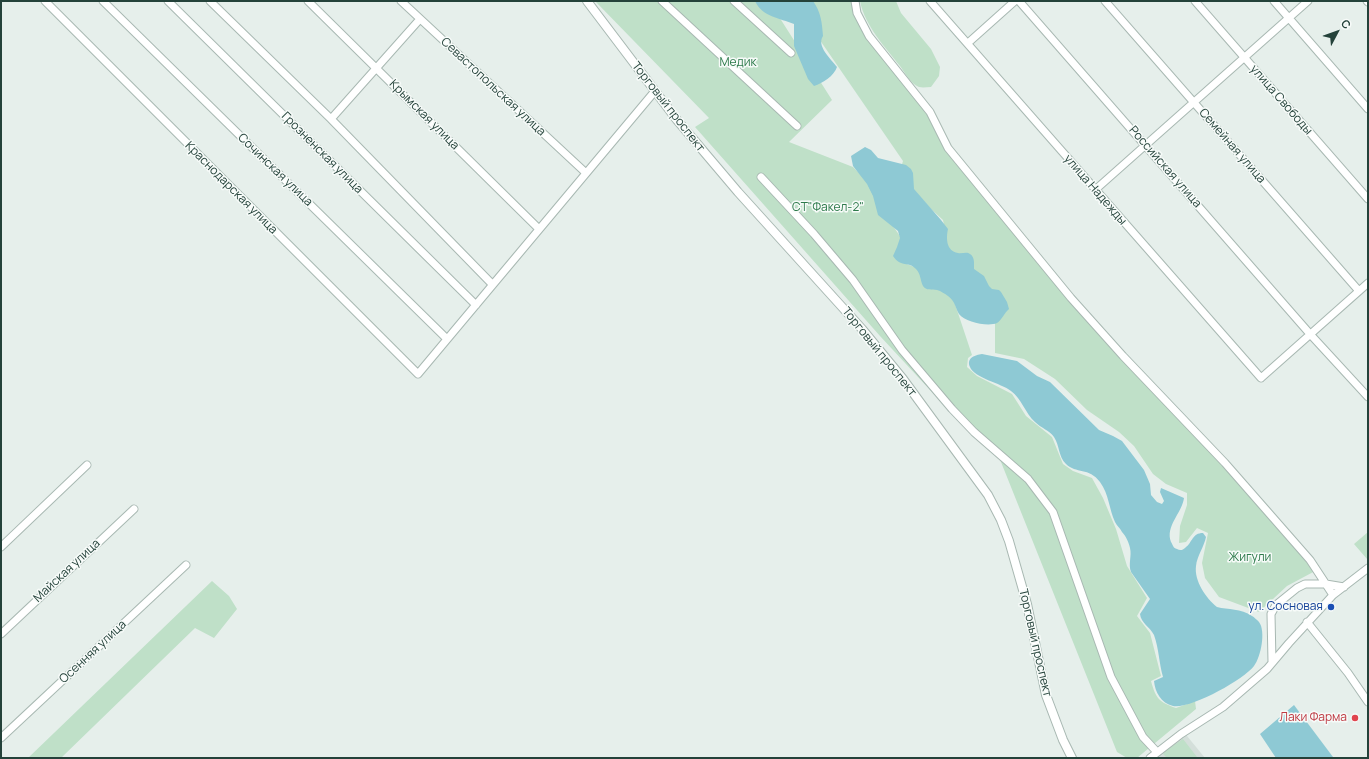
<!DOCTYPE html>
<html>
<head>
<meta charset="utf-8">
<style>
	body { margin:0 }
	#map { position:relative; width:1369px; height:759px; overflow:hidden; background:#e6efeb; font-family:Manrope,sans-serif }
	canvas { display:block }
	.frame { position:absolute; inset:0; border:2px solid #24423a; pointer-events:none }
	.north { position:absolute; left:1317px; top:12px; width:40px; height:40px; -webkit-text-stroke:3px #f7fbf9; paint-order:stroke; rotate:49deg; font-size:11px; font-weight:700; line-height:16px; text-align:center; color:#24423a }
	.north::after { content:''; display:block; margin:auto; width:14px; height:18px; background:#24423a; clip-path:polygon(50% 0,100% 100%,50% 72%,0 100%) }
</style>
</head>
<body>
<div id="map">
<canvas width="1369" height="759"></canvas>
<div class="frame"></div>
<div class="north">С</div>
</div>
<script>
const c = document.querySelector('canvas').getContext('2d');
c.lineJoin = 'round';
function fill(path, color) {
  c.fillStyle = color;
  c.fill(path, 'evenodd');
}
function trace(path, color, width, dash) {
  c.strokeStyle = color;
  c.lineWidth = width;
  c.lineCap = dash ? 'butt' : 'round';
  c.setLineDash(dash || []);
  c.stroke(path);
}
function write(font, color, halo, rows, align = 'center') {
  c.font = font + ' Manrope,sans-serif';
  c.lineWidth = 3;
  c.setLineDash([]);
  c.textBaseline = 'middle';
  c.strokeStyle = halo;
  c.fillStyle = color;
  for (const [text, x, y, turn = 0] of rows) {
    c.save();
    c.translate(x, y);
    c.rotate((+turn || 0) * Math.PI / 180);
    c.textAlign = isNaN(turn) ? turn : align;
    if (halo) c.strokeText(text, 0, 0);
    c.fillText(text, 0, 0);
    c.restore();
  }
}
const built = new Path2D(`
	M1183,731L1205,758H1151Z`);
const green = new Path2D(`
	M595,1H769L832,100L789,142L853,167L862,176L875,191L893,226L904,242V263L917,268L950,289L972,355L968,358L967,367L977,376L1012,394L1026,416L1052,437L1063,464L1073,471L1092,478L1103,498L1116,529L1127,566L1147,598L1137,616L1150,633L1161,676L1151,681C1156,699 1159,702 1176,708L1195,701L1196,709L1137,758H1127L1117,752L999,457L956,418L880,336L695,127L709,118Z
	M793,1H858L860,11L873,35L901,71L952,148L1075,298L1317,570L1287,586L1259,612L1219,597L1205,578L1202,563L1208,533L1197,528L1186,542L1179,543L1180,526L1187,505V493L1166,484L1153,474L1134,446L1119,432L1087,410L1055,379L1024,359L995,353V320L990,289L950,251L943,242L945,230L943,220L930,208L899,174L903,161Z
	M860,1H896L901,13L931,49L940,67L939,76L931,87C927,87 923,88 919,87C911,84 905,73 900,66C885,47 865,26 860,1Z
	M1368,532V558L1367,559L1354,544Z
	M212,581L229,596L237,609L214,638L195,628L61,758H28Z
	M1183,739L1197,757L1196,758H1167L1163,754L1165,751Z`);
const water = new Path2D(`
	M755,1H813C821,12 822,23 823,36C816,46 831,59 837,67C834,76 823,83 814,86L808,79L794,46V24C780,18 762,17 755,1Z
	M865,147L871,150L878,158L906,165L911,169L913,173L914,189L941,220L948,229C946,238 946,251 958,253C962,254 967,251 970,254C975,257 974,264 974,269L984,276L989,286L992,289L999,290L1001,292L1007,302L1009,309C1004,313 1002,320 997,323C988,327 965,322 959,314C955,307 955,301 948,296C945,294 941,291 937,290C932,289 926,291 923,286C920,280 921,274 916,269C909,261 901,268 893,256L897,247L900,238L898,231L878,215L873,196L867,184L853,166L851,156Z
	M982,354L1017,361L1037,376L1050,382L1099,430L1113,436L1122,441L1144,470L1150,484L1151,495L1157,502L1162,504L1164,501L1160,492L1161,488L1184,498C1182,513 1165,526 1171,542C1173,545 1173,548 1177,549C1180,551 1183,550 1185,548C1193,542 1192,533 1203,533L1206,537C1204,547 1197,556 1196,566C1194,581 1206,598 1217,607C1228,610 1241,608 1252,616C1254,617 1257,620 1259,622C1266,631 1261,657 1254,666C1243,680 1191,709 1173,706C1161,703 1155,692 1154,681L1163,677C1159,663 1159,649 1154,635C1150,627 1141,623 1140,614L1150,599L1131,572C1128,564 1132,556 1130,548C1129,543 1126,536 1122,532C1120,528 1117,526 1115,522C1109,509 1109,494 1100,482C1089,467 1076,474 1066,464C1058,456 1060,446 1054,437C1049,430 1041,428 1035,422C1025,413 1022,399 1011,391C1001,383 974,378 970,367C966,358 975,355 982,354Z
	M1294,705L1333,757L1331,758H1276L1260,734Z`);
const minor = new Path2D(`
	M45,1L418,374L655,91
	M103,1L447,339
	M168,1L476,305
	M210,1L331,119L492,284
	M308,1L539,229
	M401,1L586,173
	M662,1L797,126
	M734,1L791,53
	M855,1L857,13L869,36L930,112L948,148L1071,298L1123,356L1225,463L1310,560L1333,595
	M930,1L1261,378L1368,283
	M1019,1L1310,334L1368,397
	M1105,1L1359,291
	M1195,1L1368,199
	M1274,1L1368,109
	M1367,1L1368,2
	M968,43L1015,1
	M331,119L420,19
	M761,177L814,234L853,280L902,350L952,409L974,432L1028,479L1053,512L1111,677L1143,737L1157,752
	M1095,190L1308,1
	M1,547L87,465
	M1307,622L1348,673L1368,702
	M1,634L134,509
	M1272,662L1271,614L1276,605L1297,588L1305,584H1326L1344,587
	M1,738L186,565
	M1150,758L1181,734L1223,707L1267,669L1289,643L1333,595L1368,568`);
const tertiary = new Path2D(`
	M587,1L677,120L738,192L862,329L903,379L988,495L1001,520L1009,541L1027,604L1046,695L1063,740L1072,758`);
const markers = [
	[1331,607,4,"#1a4fb4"],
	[1355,718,4,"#e0444e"]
];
const parkNames = [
	["Медик",738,63],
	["СТ\"Факел-2\"",828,208],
	["Жигули",1250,558]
];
const streetNames = [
	["Севастопольская улица",493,87,43],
	["улица Свободы",1281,100,49],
	["Торговый проспект",668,107,52],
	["Крымская улица",424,115,45],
	["Семейная улица",1232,146,49],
	["Грозненская улица",322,153,45],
	["Российская улица",1165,167,49],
	["Сочинская улица",275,170,44],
	["Краснодарская улица",231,188,45],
	["улица Надежды",1095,190,49],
	["Торговый проспект",879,352,51],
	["Майская улица",67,571,-43],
	["Торговый проспект",1035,643,77],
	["Осенняя улица",93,652,-43]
];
const transitNames = [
	["ул. Сосновая",1323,607]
];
const healthNames = [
	["Лаки Фарма",1347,718]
];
fill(built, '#d4dfda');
fill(green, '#bfe0c8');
fill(water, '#8ec9d4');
trace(minor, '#a8b8b2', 9);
trace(tertiary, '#a8b8b2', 10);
trace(minor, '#fff', 7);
trace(tertiary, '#fff', 8);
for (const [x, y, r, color] of markers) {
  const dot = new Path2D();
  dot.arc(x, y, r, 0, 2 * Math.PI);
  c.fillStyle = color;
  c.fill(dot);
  trace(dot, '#f7fbf9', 1.5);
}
write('12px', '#2d7a4b', '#f7fbf9', parkNames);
write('12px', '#24423a', '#f7fbf9', streetNames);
write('12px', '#164399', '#f7fbf9', transitNames, 'right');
write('12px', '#be3a42', '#f7fbf9', healthNames, 'right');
</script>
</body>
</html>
